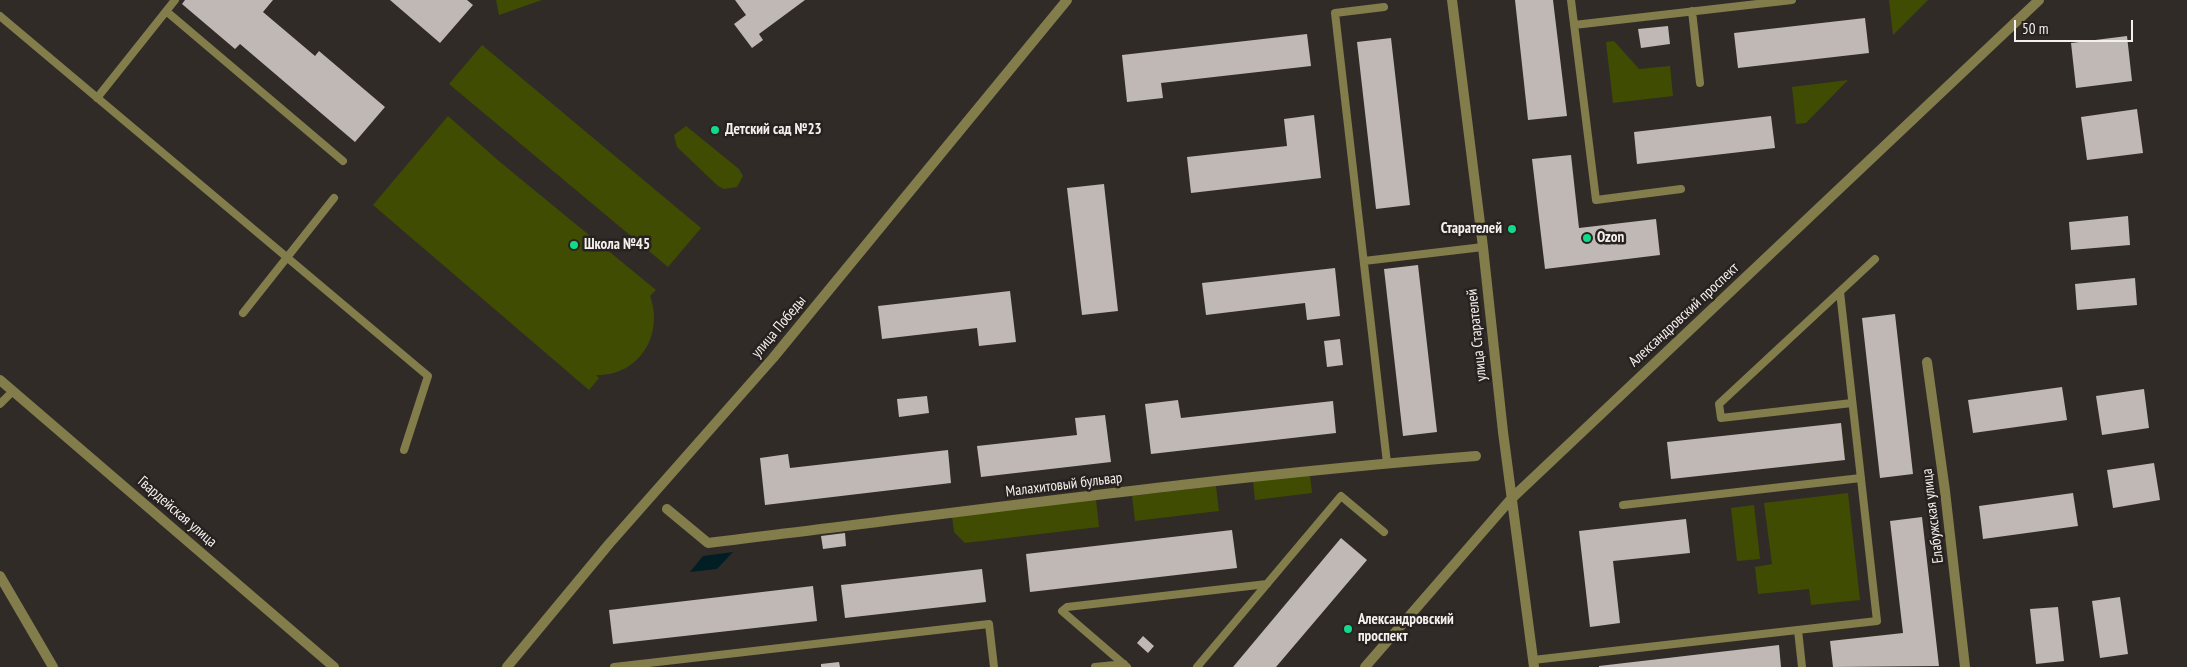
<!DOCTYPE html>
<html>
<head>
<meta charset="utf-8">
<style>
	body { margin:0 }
	#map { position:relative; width:2187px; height:667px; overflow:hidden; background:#312b28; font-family:"PT Sans Narrow",sans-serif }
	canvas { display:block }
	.scale { position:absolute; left:2014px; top:20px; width:119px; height:22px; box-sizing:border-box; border:2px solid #f4f0ee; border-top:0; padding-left:6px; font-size:15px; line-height:18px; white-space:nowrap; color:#f4f0ee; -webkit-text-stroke:4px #27221f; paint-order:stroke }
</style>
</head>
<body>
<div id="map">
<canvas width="2187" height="667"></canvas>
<div class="scale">50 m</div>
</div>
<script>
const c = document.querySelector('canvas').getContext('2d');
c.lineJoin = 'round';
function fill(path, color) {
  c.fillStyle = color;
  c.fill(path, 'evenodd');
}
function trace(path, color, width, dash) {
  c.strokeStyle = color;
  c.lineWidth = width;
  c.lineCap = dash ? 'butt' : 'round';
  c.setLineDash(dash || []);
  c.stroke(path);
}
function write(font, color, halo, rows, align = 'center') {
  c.font = font + ' "PT Sans Narrow",sans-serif';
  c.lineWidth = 5;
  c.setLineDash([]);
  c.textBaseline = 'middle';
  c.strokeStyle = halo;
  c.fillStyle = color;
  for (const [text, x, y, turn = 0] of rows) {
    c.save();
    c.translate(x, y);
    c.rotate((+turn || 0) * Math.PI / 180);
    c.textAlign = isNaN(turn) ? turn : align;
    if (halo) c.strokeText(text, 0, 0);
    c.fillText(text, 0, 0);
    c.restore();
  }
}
const green = new Path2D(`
	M496,0H542L499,15Z
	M1889,0H1928L1893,35Z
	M1614,41L1639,69L1670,66L1673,96L1613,103L1606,42Z
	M482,45L701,228L668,267L449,84Z
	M1848,80L1806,123L1796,124L1792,87Z
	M448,116L500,162L656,290L650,296C664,334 640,376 596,375L599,378L589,390L373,205Z
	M686,126L739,169L743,176L737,187L724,189L718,186L677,147L674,135Z
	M1310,475L1312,493L1255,500L1253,481Z
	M1216,486L1219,511L1135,521L1132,496Z
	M1848,493L1860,600L1811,605L1809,589L1758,594L1755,567L1772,564L1764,503Z
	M1096,499L1099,527L965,543L954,532L952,516Z
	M1754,505L1760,559L1737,561L1731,508Z`);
const water = new Path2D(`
	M733,552L717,569L690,572L703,556Z`);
const building = new Path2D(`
	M185,0H273L263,12L315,56L319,51L385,107L355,142L240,44L235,49L182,4Z
	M390,0H467L473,5L440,43Z
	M735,0H805L759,34L763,40L752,48L734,24L746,15Z
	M1515,0H1553L1567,116L1528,120Z
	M1865,18L1869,53L1738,68L1734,33Z
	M1668,26L1670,44L1641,48L1638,29Z
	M1307,34L1311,66L1161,83L1163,98L1127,102L1122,55Z
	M2127,36L2132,81L2076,88L2071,43Z
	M1391,38L1410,205L1376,209L1357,42Z
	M2137,109L2143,153L2087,160L2081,117Z
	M1314,115L1321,178L1191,193L1187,157L1287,146L1284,119Z
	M1771,116L1775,148L1637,164L1634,132Z
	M1571,155L1579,228L1656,219L1660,255L1545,269L1532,159Z
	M1104,184L1118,311L1082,315L1067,188Z
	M2128,216L2130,245L2071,250L2069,222Z
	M1418,265L1437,432L1403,436L1384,269Z
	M1335,268L1340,316L1307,320L1305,303L1206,315L1202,283Z
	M2135,278L2137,305L2077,310L2075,284Z
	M1010,291L1016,342L979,346L977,328L882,339L878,306Z
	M1895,314L1913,474L1880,478L1862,318Z
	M1340,339L1343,365L1327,367L1324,341Z
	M2062,387L2067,420L1973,433L1968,400Z
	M2144,389L2149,428L2102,435L2096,396Z
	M927,396L929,413L899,417L897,399Z
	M1178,400L1181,418L1333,401L1336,433L1151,454L1145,404Z
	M1105,415L1111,462L981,477L977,446L1077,435L1075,418Z
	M1841,423L1845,460L1671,479L1667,442Z
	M948,450L951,483L765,505L760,458L788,454L790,468Z
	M2154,463L2160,500L2113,508L2107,470Z
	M2073,493L2078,526L1983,539L1979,506Z
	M1922,517L1939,666L1833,667L1830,641L1903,633L1890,521Z
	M1686,519L1690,553L1613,561L1620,623L1590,627L1579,531Z
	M1232,530L1237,568L1030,592L1026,554Z
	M845,533L846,546L823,549L821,536Z
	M1341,538L1367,560L1276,667H1233Z
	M982,569L986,602L845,618L841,585Z
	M813,586L817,621L613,644L609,610Z
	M2120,597L2128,654L2100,658L2092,601Z
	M2058,607L2064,661L2036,664L2030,609Z
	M1143,636L1154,646L1148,653L1137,643Z
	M1779,645L1781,667H1599V666Z
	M839,662L840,667H821V664Z`);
const service = new Path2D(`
	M1571,0L1596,200L1681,189
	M1384,7L1335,13L1387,463
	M166,11L343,161
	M1692,11L1700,83
	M0,16L428,376L404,450
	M1574,25L1792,0
	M97,98L175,0
	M1364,261L1483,247
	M243,313L334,198
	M1852,403L1721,418L1719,404L1875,259
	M0,404L13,391
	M1623,505L1861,478
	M1798,630L1802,667
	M1533,660L1877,621L1840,292
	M614,667L989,624L994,667
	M1095,667L1124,664
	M1127,667L1062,611L1067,607L1267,584
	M1197,667L1341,496L1384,532`);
const pedestrian = new Path2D(`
	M667,509L708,543C964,512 1220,476 1476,456`);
const minor = new Path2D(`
	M1452,0L1483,247L1503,432L1534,667
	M1927,362L1945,491L1965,667
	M0,380L334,667
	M0,576L53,667
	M507,667L609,544L773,358L1067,0
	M1365,667L1511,499L2039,0`);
const markers = [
	[715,130,5,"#13d98a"],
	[1512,229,5,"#13d98a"],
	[1587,238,5,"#13d98a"],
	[574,245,5,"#13d98a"],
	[1348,629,5,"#13d98a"]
];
const poiNames = [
	["Детский сад №23",725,130],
	["Старателей",1502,229,"right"],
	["Ozon",1597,238],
	["Школа №45",584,245],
	["Александровский",1358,620],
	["проспект",1358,637]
];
const streetNames = [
	["Александровский проспект",1684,315,-43],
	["улица Победы",779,327,-50],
	["улица Старателей",1477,335,-96],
	["Малахитовый бульвар",1064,485,-7],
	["Гвардейская улица",177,512,41],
	["Елабужская улица",1933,516,-97]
];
fill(green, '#404c02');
fill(water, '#001e24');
fill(building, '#bfb8b4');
trace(service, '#827d4b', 8);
trace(pedestrian, '#827d4b', 10);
trace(minor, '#827d4b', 10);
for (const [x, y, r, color] of markers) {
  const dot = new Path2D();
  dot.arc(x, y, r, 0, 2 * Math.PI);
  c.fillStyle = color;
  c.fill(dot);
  trace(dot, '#27221f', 2);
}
write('bold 15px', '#f4f0ee', '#27221f', poiNames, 'left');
write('15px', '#f4f0ee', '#27221f', streetNames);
</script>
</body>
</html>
